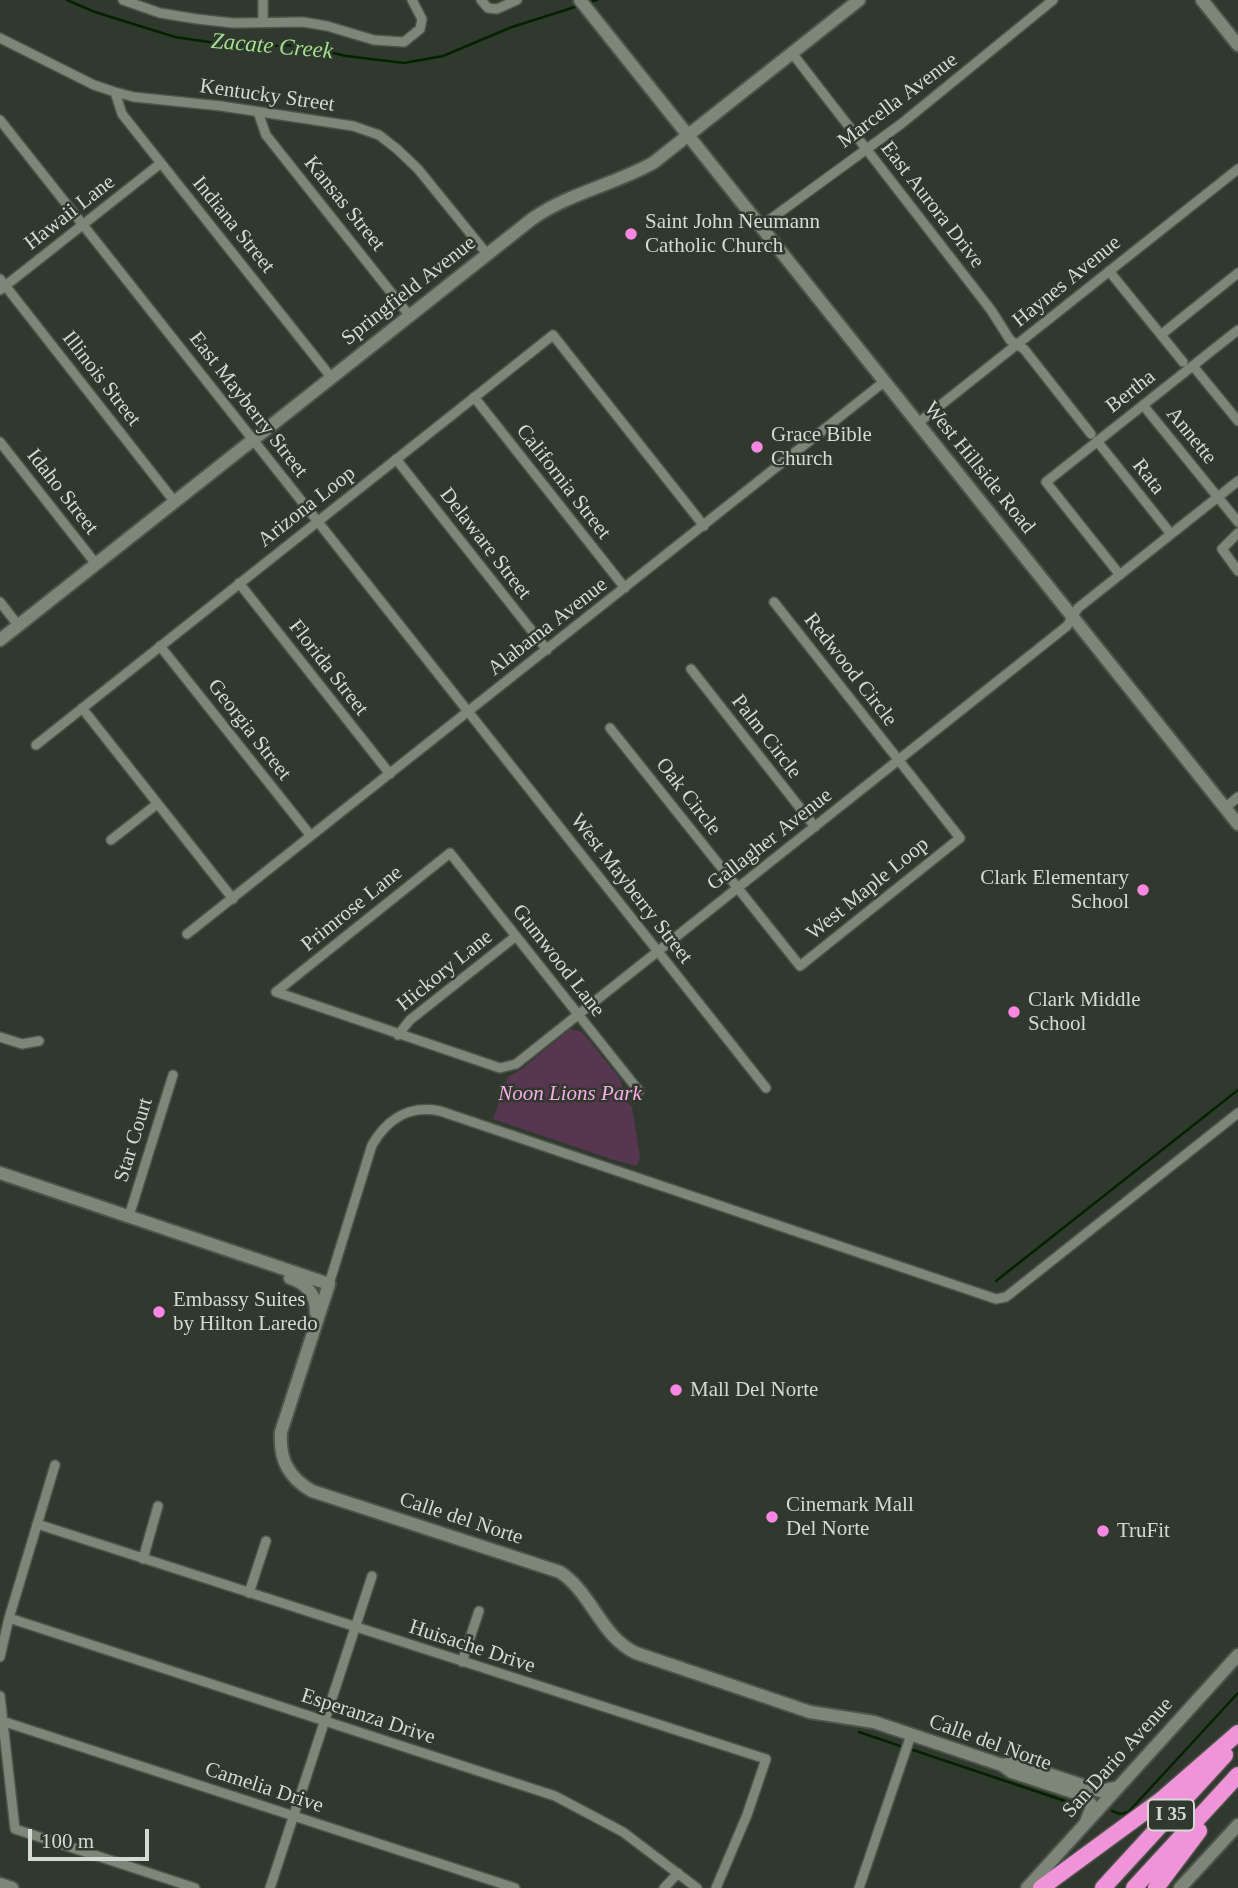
<!DOCTYPE html>
<html>
<head>
<meta charset="utf-8">
<style>
	body { margin:0 }
	#map { position:relative; width:1238px; height:1888px; overflow:hidden; background:#30392d; font-family:Georgia,serif }
	canvas { display:block }
	.scale { position:absolute; left:28px; top:1829px; width:121px; height:32px; box-sizing:border-box; border:4px solid #d4dad2; border-top:0; padding-left:9px; font-size:21px; line-height:24px; white-space:nowrap; color:#d4dad2; -webkit-text-stroke:5px #30392d; paint-order:stroke }
</style>
</head>
<body>
<div id="map">
<canvas width="1238" height="1888"></canvas>
<div class="scale">100 m</div>
</div>
<script>
const c = document.querySelector('canvas').getContext('2d');
c.lineJoin = 'round';
function fill(path, color) {
  c.fillStyle = color;
  c.fill(path, 'evenodd');
}
function trace(path, color, width, dash) {
  c.strokeStyle = color;
  c.lineWidth = width;
  c.lineCap = dash ? 'butt' : 'round';
  c.setLineDash(dash || []);
  c.stroke(path);
}
function write(font, color, halo, rows, align = 'center') {
  c.font = font + ' Georgia,serif';
  c.lineWidth = 5;
  c.setLineDash([]);
  c.textBaseline = 'middle';
  c.strokeStyle = halo;
  c.fillStyle = color;
  for (const [text, x, y, turn = 0] of rows) {
    c.save();
    c.translate(x, y);
    c.rotate((+turn || 0) * Math.PI / 180);
    c.textAlign = isNaN(turn) ? turn : align;
    if (halo) c.strokeText(text, 0, 0);
    c.fillText(text, 0, 0);
    c.restore();
  }
}
const green = new Path2D(`
	M570,1029L582,1032L621,1080L624,1098L632,1107L640,1157L637,1166L614,1160L493,1119L508,1077L522,1069Z`);
const stream = new Path2D(`
	M67,0L95,12L175,37L243,47L299,45L346,56L404,63L443,56L512,27L578,6
	M587,3L597,0
	M996,1281L1238,1090
	M859,1732L900,1746
	M913,1750L1074,1804
	M1112,1811L1120,1814L1129,1812
	M1121,1820L1238,1693`);
const street = new Path2D(`
	M123,0L160,13L197,19L233,23L303,22L327,26L374,40L404,42L420,29L422,19L412,0
	M481,0L488,8L497,9L517,0
	M263,23V0
	M0,38L94,85L115,92L134,97L221,106L353,126L379,135L397,149L418,169L487,254
	M792,53L991,310L1010,340L1024,349L1091,434
	M115,92L122,114L331,377
	M258,112L266,135L409,315
	M0,120L766,1088
	M761,226L901,124L1053,0
	M1109,271L1183,362
	M0,279L174,501
	M0,290L161,163
	M1162,334L1238,273
	M1193,366L1238,421
	M474,397L625,588
	M1143,405L1238,522
	M918,423L1238,169
	M1097,441L1171,534
	M0,442L96,564
	M396,459L547,650
	M1238,533L1222,549L1238,571
	M1120,575L1046,482L1238,330
	M239,583L390,774
	M0,602L18,625
	M160,646L311,836
	M691,669L815,827
	M82,708L233,899
	M610,728L800,966L960,838L774,602
	M36,745L553,335L704,526
	M1225,808L1238,797
	M111,840L157,804
	M187,934L885,381
	M276,992L500,1068L516,1064L1067,626L1078,608L1238,481
	M276,992L450,853L639,1091
	M398,1035L410,1020L516,936
	M0,1037L22,1044L39,1041
	M129,1216L173,1075
	M329,1284L372,1145C388,1118 409,1105 440,1111L996,1299L1006,1297L1238,1113
	M37,1524L766,1759L747,1815L716,1888
	M143,1559L158,1506
	M249,1593L266,1541
	M9,1618L555,1796L623,1832L697,1888
	M0,1657L9,1618L55,1465
	M462,1662L479,1611
	M0,1696L15,1829L195,1888
	M2,1721L515,1888
	M270,1888L372,1576
	M664,1888L678,1873
	M859,1888L911,1735`);
const secondary = new Path2D(`
	M580,0L1238,824
	M1202,0L1238,45
	M0,640L532,219C569,193 613,185 653,163L859,0
	M0,1173L329,1284L281,1432C279,1460 289,1478 312,1491L560,1572C592,1593 601,1637 636,1653L810,1712L874,1722L1002,1765L1012,1772L1082,1795L1088,1800L1092,1806L1086,1822
	M290,1278C308,1284 316,1295 316,1313
	M1002,1765L1015,1763L1100,1791L1115,1788
	M0,1884L12,1888
	M1027,1888L1238,1655
	M1180,1888L1238,1825`);
const highway = new Path2D(`
	M1041,1888L1161,1800L1238,1733
	M1103,1888L1225,1755
	M1134,1888L1238,1775
	M1156,1888L1199,1831`);
const markers = [
	[631,234,7,"#fd86e2"],
	[757,447,7,"#fd86e2"],
	[1143,890,7,"#fd86e2"],
	[1014,1012,7,"#fd86e2"],
	[159,1312,7,"#fd86e2"],
	[676,1390,7,"#fd86e2"],
	[772,1517,7,"#fd86e2"],
	[1103,1531,7,"#fd86e2"]
];
const shields = [
	[1171,1815,46]
];
const shieldNames = [
	["I 35",1171,1815]
];
const streetNames = [
	["Kentucky Street",267,96,8],
	["Marcella Avenue",898,101,-37],
	["Kansas Street",344,204,51],
	["East Aurora Drive",932,205,52],
	["Hawaii Lane",70,213,-38],
	["Indiana Street",233,225,51],
	["Haynes Avenue",1067,282,-39],
	["Springfield Avenue",409,291,-38],
	["Illinois Street",101,379,52],
	["Bertha",1131,392,-38],
	["East Mayberry Street",248,405,52],
	["Annette",1191,436,51],
	["West Hillside Road",979,468,51],
	["Rata",1148,477,52],
	["California Street",563,482,52],
	["Idaho Street",62,492,52],
	["Arizona Loop",307,507,-38],
	["Delaware Street",485,544,52],
	["Alabama Avenue",548,627,-38],
	["Florida Street",328,668,52],
	["Redwood Circle",850,670,52],
	["Georgia Street",249,730,52],
	["Palm Circle",766,737,52],
	["Oak Circle",688,797,52],
	["Gallagher Avenue",770,840,-38],
	["West Mayberry Street",631,889,52],
	["West Maple Loop",868,889,-39],
	["Primrose Lane",352,909,-39],
	["Gumwood Lane",558,961,52],
	["Hickory Lane",445,971,-39],
	["Star Court",134,1140,-73],
	["Calle del Norte",461,1519,18],
	["Huisache Drive",472,1647,18],
	["Esperanza Drive",368,1717,18],
	["Calle del Norte",990,1743,20],
	["San Dario Avenue",1118,1758,-48],
	["Camelia Drive",264,1788,18]
];
const poiNames = [
	["Saint John Neumann",645,222],
	["Catholic Church",645,246],
	["Grace Bible",771,435],
	["Church",771,459],
	["Clark Elementary",1129,878,"right"],
	["School",1129,902,"right"],
	["Clark Middle",1028,1000],
	["School",1028,1024],
	["Embassy Suites",173,1300],
	["by Hilton Laredo",173,1324],
	["Mall Del Norte",690,1390],
	["Cinemark Mall",786,1505],
	["Del Norte",786,1529],
	["TruFit",1117,1531]
];
const parkNames = [
	["Noon Lions Park",570,1094]
];
const waterNames = [
	["Zacate Creek",272,47,5]
];
fill(green, '#57374f');
trace(stream, '#052200', 2.5);
trace(street, '#4d544a', 12);
trace(secondary, '#4d544a', 16);
trace(highway, '#4d544a', 19);
trace(street, '#7c8679', 9);
trace(secondary, '#7c8679', 12);
trace(highway, '#f093d9', 16);
for (const [x, y, r, color] of markers) {
  const dot = new Path2D();
  dot.arc(x, y, r, 0, 2 * Math.PI);
  c.fillStyle = color;
  c.fill(dot);
  trace(dot, '#30392d', 2.5);
}
for (const [x, y, w] of shields) {
  const box = new Path2D();
  box.roundRect(x - w / 2, y - 15.5, w, 31, 5);
  c.fillStyle = '#30392d';
  c.fill(box);
  trace(box, '#d4dad2', 2);
}
write('bold 19px', '#d4dad2', null, shieldNames);
write('21px', '#d4dad2', '#30392d', streetNames);
write('21px', '#d4dad2', '#30392d', poiNames, 'left');
write('italic 21px', '#fdaae8', '#30392d', parkNames);
write('italic 23px', '#a4df8f', '#30392d', waterNames);
</script>
</body>
</html>
